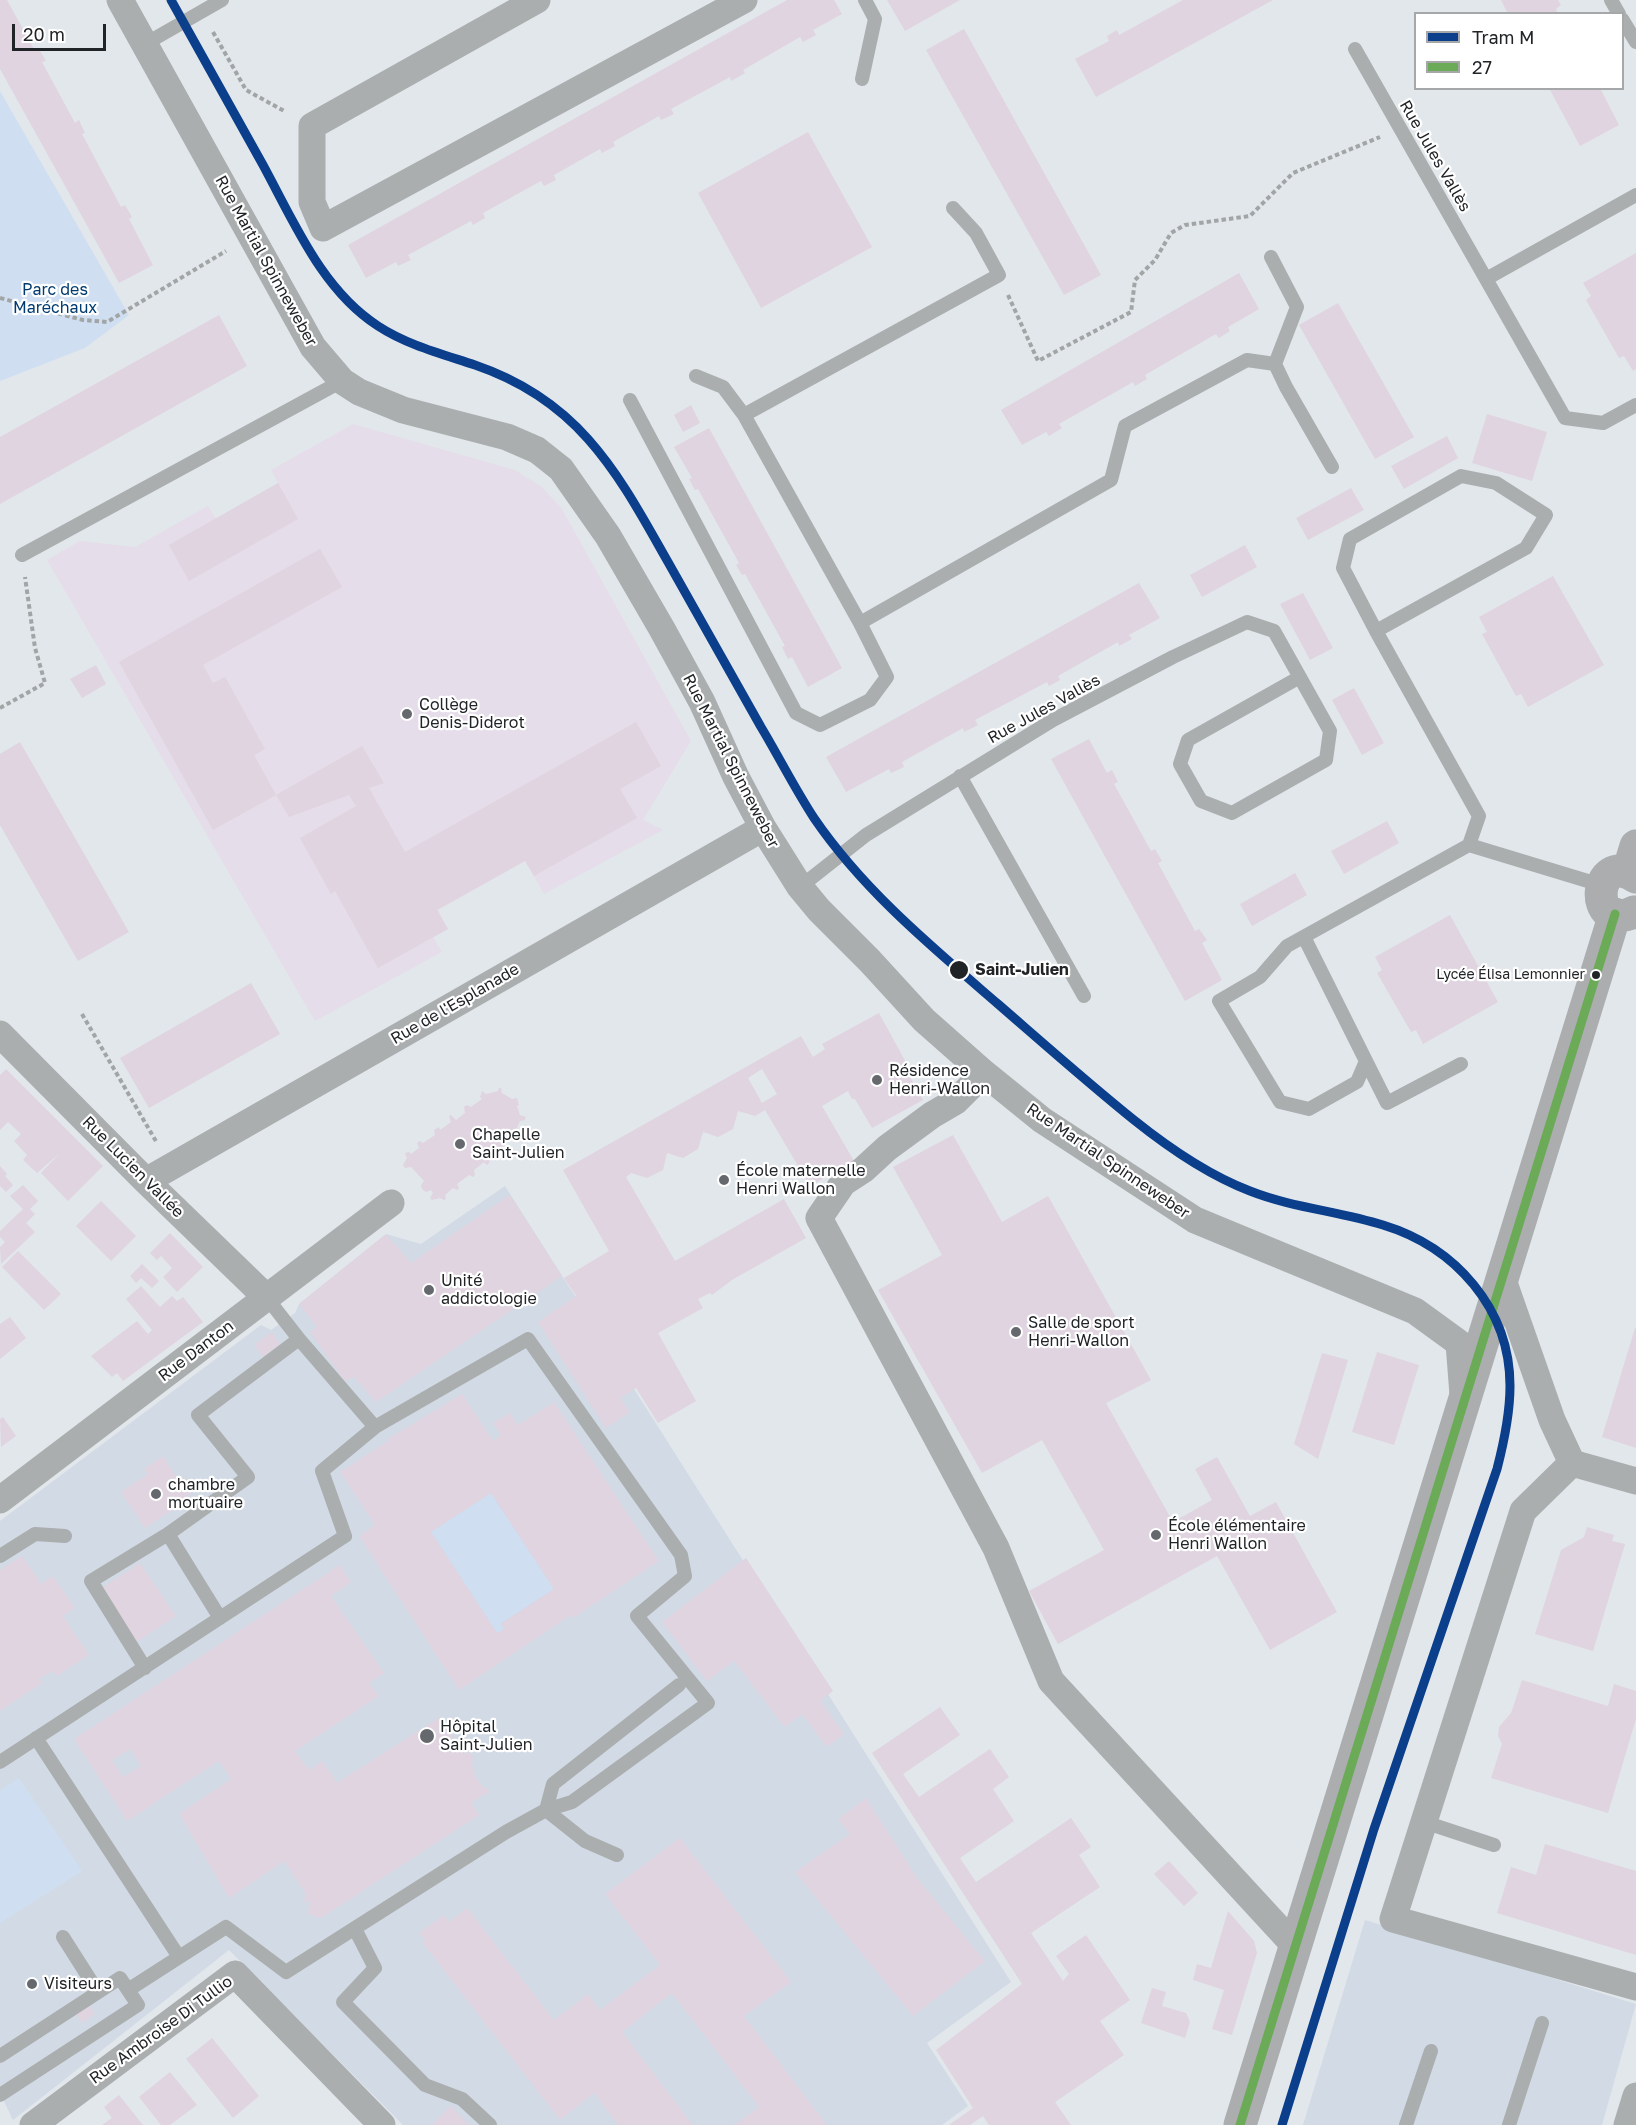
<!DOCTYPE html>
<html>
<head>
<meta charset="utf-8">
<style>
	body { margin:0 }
	#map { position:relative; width:1636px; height:2125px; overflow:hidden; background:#e2e7ec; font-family:"Golos Text",sans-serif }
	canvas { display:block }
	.legend { position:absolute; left:1414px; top:12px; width:210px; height:78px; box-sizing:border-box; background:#fff; border:2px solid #a6a7a9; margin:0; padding:8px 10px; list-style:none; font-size:18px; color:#212427 }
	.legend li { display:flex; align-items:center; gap:12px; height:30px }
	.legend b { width:30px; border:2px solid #a6a7a9 }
	.scale { position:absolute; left:12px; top:24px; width:94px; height:27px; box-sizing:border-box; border:3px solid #212427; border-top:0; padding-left:8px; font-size:18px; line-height:21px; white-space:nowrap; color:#212427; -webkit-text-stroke:4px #fff; paint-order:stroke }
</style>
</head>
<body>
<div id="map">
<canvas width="1636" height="2125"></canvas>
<ul class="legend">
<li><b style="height:8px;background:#0b3e8b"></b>Tram M</li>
<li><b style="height:8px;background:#6bab57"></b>27</li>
</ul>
<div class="scale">20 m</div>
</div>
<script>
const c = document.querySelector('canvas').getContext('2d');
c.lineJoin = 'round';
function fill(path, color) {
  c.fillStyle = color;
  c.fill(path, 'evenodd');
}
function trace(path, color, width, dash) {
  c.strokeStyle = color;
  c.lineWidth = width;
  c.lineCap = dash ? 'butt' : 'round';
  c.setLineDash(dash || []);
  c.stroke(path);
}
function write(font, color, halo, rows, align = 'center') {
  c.font = font + ' "Golos Text",sans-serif';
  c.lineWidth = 4.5;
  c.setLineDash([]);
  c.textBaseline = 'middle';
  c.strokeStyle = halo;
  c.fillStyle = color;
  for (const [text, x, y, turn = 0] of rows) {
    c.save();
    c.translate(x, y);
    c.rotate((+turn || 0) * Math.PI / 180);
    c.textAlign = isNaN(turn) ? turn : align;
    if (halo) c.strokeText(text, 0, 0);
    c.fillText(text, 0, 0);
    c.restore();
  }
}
const built = new Path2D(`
	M505,1186L1011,1982L927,2043L968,2106L942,2125H403L229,1950L13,2120L0,2093V1521L261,1325L271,1330L295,1313L299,1304L386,1234L421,1244Z
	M1365,1920L1636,2004L1602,2125H1303Z`);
const education = new Path2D(`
	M353,424L515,470L542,487L562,509L691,741L643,820L663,830L544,894L525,861L438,910L448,929L433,937L442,952L315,1021L47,560L80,541L135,547L208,506L216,519L278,483L271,470Z`);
const green = new Path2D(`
	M0,91L129,315L85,348L0,381Z
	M491,1493L554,1589L501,1623L504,1629L497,1633L431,1532Z
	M19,1778L82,1871L0,1923V1791Z`);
const building = new Path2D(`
	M0,0H7L35,51L39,49L46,61L42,62L75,123L79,120L85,133L82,134L121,207L125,205L132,217L129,219L153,265L119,283L0,69Z
	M787,0H834L842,14L813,30L816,35L803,42L800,37L743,70L745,73L731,81L730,77L671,109L674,114L661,120L659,116L613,142L615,146L602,153L600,149L554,175L556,180L544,186L541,181L483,213L485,218L473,225L471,221L408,255L411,260L398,266L396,262L366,278L348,245Z
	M887,0H960L905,31Z
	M1183,0H1273L1096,97L1075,59L1109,41L1107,36L1117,30L1119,35Z
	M1501,0H1558L1561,5L1556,9L1558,14H1508Z
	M964,29L1101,275L1064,295L926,50Z
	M1549,88H1600L1619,125L1580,146Z
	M808,132L872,247L761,308L698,193Z
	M1636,253V369L1633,371L1624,356L1619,358L1586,300L1591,296L1583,283Z
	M1239,273L1259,309L1228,327L1230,331L1219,338L1216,334L1145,375L1147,379L1135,386L1133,382L1059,424L1062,428L1049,436L1046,432L1022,445L1001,410Z
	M1338,303L1414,437L1375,459L1299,325Z
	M219,315L247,366L0,504V437Z
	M691,405L700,423L683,432L674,415Z
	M1487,414L1547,432L1532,481L1472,463Z
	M709,428L842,668L808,687L792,657L788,659L782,647L785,646L745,574L742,575L736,565L739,563L698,489L695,490L689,479L692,478L674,447Z
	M1447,436L1458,458L1404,489L1391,466Z
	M278,483L298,519L189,581L169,545Z
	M1351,488L1364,510L1308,540L1296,518Z
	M1245,545L1257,567L1202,597L1190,575Z
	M320,549L342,587L203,665L213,683L225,677L265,749L254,755L276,795L362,746L384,783L369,788L405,852L636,722L661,766L620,789L637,818L534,876L525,861L437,910L448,929L378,968L335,891L331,894L300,838L356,806L349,795L289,817L276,795L213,830L119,662Z
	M1553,576L1604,665L1528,707L1521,694L1516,696L1482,634L1487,632L1479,617Z
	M1139,583L1160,618L1129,635L1132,639L1119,646L1118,642L1058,676L1060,680L1049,686L1047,682L975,720L978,725L964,732L963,728L902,762L904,767L891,773L889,769L846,792L826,757Z
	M1303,593L1333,648L1310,660L1280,604Z
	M96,665L106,684L82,698L70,679Z
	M1354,688L1384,743L1362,755L1332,700Z
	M1089,739L1107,773L1112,770L1118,782L1114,784L1151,851L1155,849L1162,861L1158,863L1195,931L1199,929L1207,940L1202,943L1222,980L1185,1001L1051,759Z
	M20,742L129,932L78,961L0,825V754Z
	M1387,821L1399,843L1344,874L1331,851Z
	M1295,873L1307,895L1252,926L1240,904Z
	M1450,915L1498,1002L1423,1044L1416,1030L1411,1032L1377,973L1382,970L1375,957Z
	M251,983L280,1034L149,1108L120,1058Z
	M879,1013L909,1068L906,1070L923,1100L872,1128L855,1099H852L848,1091L822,1106L854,1161L810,1186L765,1110L755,1116L738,1111L733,1129L718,1137L703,1132L698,1149L683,1158L667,1153L663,1170L647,1178L631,1173L626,1177L675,1261L784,1199L806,1238L732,1280L712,1295L710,1293L698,1299L703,1308L658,1333L696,1401L658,1423L636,1388L620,1398L630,1412L606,1428L538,1322L576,1296L564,1278L609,1251L563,1170L801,1036L813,1057L825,1049L822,1044ZM762,1069L777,1094L762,1103L748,1078Z
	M6,1069L103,1166L68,1201L41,1173L59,1154L37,1173L23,1160L27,1155L14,1141L21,1134L8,1122L0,1130V1075Z
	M499,1088H501L502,1093L512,1099L517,1098L519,1105L517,1106L520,1115L526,1117L525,1120L520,1121L516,1130L517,1136L512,1137L511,1136L501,1143L503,1148L500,1150L495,1147L486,1155L490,1160L489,1163L487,1165L484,1162L474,1170L475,1175L473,1177L469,1175L457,1184L459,1188L457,1190L453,1188L445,1195L446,1199L444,1200L440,1198L432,1200L430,1198L433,1193L431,1190L426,1192L422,1189L421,1185L424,1181L411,1167L405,1168L403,1165L407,1158L405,1153L409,1152L411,1154L419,1148L417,1143L420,1141L423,1143L435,1135L434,1130L439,1127L440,1130L451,1122L449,1116L451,1115L456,1120L465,1113L464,1107L467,1105L471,1107L482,1099L480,1097L482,1091L486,1094L498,1091Z
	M953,1135L1002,1222L1048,1196L1151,1380L1106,1403L1173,1522L1212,1500L1195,1469L1217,1457L1250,1516L1276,1502L1337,1612L1270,1650L1217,1556L1058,1644L1029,1591L1104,1550L1042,1440L982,1473L878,1290L942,1255L893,1167Z
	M0,1166L7,1174L5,1176L13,1185L6,1192L0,1186Z
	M23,1185L38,1201L30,1209L35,1214L26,1223L35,1232L1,1264L0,1247L5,1242L0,1237V1231L23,1209L10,1196Z
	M510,1195L562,1276L376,1402L354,1377L345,1381L310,1332L317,1327L299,1304L386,1234L411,1263Z
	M101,1201L136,1236L111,1261L76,1226Z
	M170,1233L203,1267L177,1292L163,1277L172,1268L161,1256L157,1260L150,1253Z
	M18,1251L61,1294L44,1310L2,1267Z
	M142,1264L159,1281L152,1288L141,1278L136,1283L130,1276Z
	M141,1286L160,1307L172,1296L177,1301L183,1297L203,1322L123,1381L117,1373L112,1377L91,1356L137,1321L148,1334L152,1330L126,1299Z
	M10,1317L26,1338L0,1359V1324Z
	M1635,1328H1636V1448L1602,1437Z
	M272,1332L280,1344L263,1357L254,1345Z
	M1377,1352L1419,1365L1394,1445L1352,1432Z
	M1322,1353L1348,1360L1318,1459L1294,1444Z
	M462,1394L493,1441L501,1435L493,1423L510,1413L518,1425L554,1402L659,1561L573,1618L571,1615L459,1690L359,1536L375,1525L340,1472L388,1441V1439ZM491,1493L554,1589L501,1624L504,1629L497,1633L431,1532Z
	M3,1417L16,1436L1,1447L0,1419Z
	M163,1456L178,1480L184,1477L193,1491L187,1496L189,1499L145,1528L121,1492L148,1474L144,1469Z
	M1587,1527L1614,1535L1612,1541L1625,1544L1593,1651L1535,1634L1561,1550L1584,1537Z
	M22,1556L41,1584L53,1576L75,1608L63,1616L89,1655L57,1676L52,1671L39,1679L42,1683L0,1711V1570Z
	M746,1558L833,1691L820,1701L844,1734L827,1747L802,1714L785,1727L734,1661L707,1681L662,1622Z
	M140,1563L176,1616L137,1642L102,1588Z
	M340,1565L351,1582L331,1596L384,1673L369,1683L379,1696L295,1751L309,1770L322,1761L337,1783L440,1717L460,1747L461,1754L463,1752L473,1754L472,1765L475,1776L482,1786L490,1791L471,1803L479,1815L321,1918L308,1914L310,1900L303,1903L306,1894L284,1861L229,1898L179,1814L231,1779L219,1761L127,1821L74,1739ZM130,1749L141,1766L123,1777L112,1760Z
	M1522,1680L1608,1706L1614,1684L1636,1691V1719L1608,1813L1491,1778L1502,1744L1498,1736L1499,1727L1511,1713Z
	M940,1707L960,1735L903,1774L919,1797L990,1749L1009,1777L993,1789L1014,1821L960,1858L976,1882L1071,1818L1091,1847L1079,1855L1100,1887L1031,1933L1063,1981L1069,1974L1056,1956L1086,1935L1130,2000L1100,2021L1124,2055L1055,2102L1071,2125H989L983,2116L970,2125H949L973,2108L936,2050L1022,1984L872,1753Z
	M866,1798L917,1878L985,1961L913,2016L795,1872L850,1834L838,1819Z
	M680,1838L791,1982L744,2016L827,2125H735L759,2107L672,1993L622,2032L693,2125H618L594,2093L560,2120L422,1942L425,1940L419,1933L444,1915L449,1922L467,1908L554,2020L588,1994L600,2010L660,1965L605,1894Z
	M1545,1844L1636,1871V1955L1497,1913L1511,1867L1536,1875Z
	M1169,1861L1198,1893L1184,1906L1154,1874Z
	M1228,1911L1254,1941L1257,1953L1232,2035L1212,2029L1224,1990L1193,1980L1197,1964L1211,1968Z
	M1152,1988L1166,1992L1162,2006L1186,2013L1190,2022L1185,2038L1141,2023Z
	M90,2006L95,2014L82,2023L77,2014Z
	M212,2038L259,2096L233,2118L186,2059Z
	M170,2072L197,2105L170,2125H161L139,2097Z
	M119,2095L143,2125H102L112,2118L104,2107Z
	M451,2106L469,2125H432Z`);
const path = new Path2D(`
	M213,32L246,90L286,112
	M1008,295L1038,361L1131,312L1135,280L1155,260L1171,233L1185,225L1250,216L1293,173L1380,137
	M0,298L83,320L107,322L226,251
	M0,708L45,683L35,648L25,577
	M82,1014L157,1143`);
const lane = new Path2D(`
	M1611,0L1619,14
	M1622,19L1636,42
	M145,44L222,0
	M1355,49L1486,279
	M862,79L875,19L865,0
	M1636,195L1486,279L1565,418L1603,423L1636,405
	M1271,257L1297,307L1275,364L1286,387L1332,467
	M630,400L796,713L820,725L870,700L887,677L860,623L744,415L723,387L696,376
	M744,415L999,275L976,233L953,208
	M22,555L342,381
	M860,623L1111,480L1125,426L1247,360L1275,364
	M960,776L1084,996
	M1469,845L1601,885
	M800,887L866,835L1053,720L1173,657L1247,622L1274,631L1330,731L1326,760L1232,813L1201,801L1180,764L1188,740L1300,677
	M1304,937L1366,1061L1357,1082L1309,1109L1280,1102L1219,1001L1260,977L1287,946L1469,845L1479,816L1376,631L1526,548L1546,515L1496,483L1461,476L1350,539L1343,568L1376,631
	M1366,1061L1387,1103L1461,1064
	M168,1534L248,1477L198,1415L299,1339
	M0,1556L35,1534L65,1536
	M145,1668L91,1581L168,1534L220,1618
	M36,1738L179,1957
	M0,1762L345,1536L322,1471L375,1427
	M1424,1822L1494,1845
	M617,1855L585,1841L546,1810L553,1784L679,1685
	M355,1929L375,1968L343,2002L425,2085L462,2099L490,2125
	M63,1937L98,1992
	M128,1990L226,1927L286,1972L506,1832L546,1810L572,1802L708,1703L637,1616L685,1576L681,1555L528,1339L375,1427L299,1339L267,1298
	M0,2056L120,1978L138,2005L0,2095
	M1406,2125L1431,2051
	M1509,2125L1542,2023`);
const street = new Path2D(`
	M120,0L313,347L342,381L359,392L403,410L507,437L537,450L561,469L608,536L662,629L702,702L736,777L763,828L800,887L819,910L870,961L924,1020L984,1073L1042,1120L1195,1220L1415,1311L1459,1343L1463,1395
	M537,0L312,126V202L323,228L744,0
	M0,1034L146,1181L267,1298
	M984,1073L956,1101L932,1115L887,1148L863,1170L843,1183L819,1218L996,1548L1051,1681L1296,1947
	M146,1181L763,828
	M1503,1280L1552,1420L1572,1463
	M1572,1463L1523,1511L1393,1919L1636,1987
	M1572,1463L1636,1481
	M0,1500L391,1203
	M33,2125L235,1974L382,2125
	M1627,2125L1636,2096`);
const secondary = new Path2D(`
	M1628,872L1636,846
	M1634,912C1587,935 1593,848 1636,877
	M1240,2125L1615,914`);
const bus1 = new Path2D(`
	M1240,2125L1615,914`);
const tram1 = new Path2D(`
	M171,0C202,55 232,110 263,165C294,222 322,290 378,326C407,345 442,354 475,365C519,380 557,404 588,439C621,476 644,520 668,562C699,617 730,672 761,727C779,757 795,789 814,818C863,890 932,947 998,1004C1043,1043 1088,1083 1134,1120C1169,1148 1208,1175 1250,1191C1293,1208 1339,1211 1383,1225C1455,1247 1510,1308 1510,1386C1510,1414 1504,1442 1497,1469L1374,1829L1282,2125`);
const markers = [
	[407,714,6,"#65686c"],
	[959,970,10,"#212427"],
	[1596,975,5,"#212427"],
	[877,1080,6,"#65686c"],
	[460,1144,6,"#65686c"],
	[724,1180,6,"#65686c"],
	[429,1290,6,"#65686c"],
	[1016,1332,6,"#65686c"],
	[156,1494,6,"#65686c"],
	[1156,1535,6,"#65686c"],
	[427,1736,8,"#65686c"],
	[32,1984,6,"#65686c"]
];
const busNames = [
	["Lycée Élisa Lemonnier",1585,975]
];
const streetNames = [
	["Rue Jules Vallès",1435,156,60],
	["Rue Martial Spinneweber",266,261,61],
	["Rue Jules Vallès",1044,709,-29],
	["Rue Martial Spinneweber",731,761,63],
	["Rue de l'Esplanade",455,1004,-30],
	["Rue Martial Spinneweber",1108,1161,34],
	["Rue Lucien Vallée",133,1167,45],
	["Rue Danton",196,1351,-37],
	["Rue Ambroise Di Tullio",161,2030,-36]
];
const parkNames = [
	["Parc des",55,290],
	["Maréchaux",55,308]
];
const poiNames = [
	["Collège",419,705],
	["Denis-Diderot",419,723],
	["Résidence",889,1071],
	["Henri-Wallon",889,1089],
	["Chapelle",472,1135],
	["Saint-Julien",472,1153],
	["École maternelle",736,1171],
	["Henri Wallon",736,1189],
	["Unité",441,1281],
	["addictologie",441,1299],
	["Salle de sport",1028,1323],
	["Henri-Wallon",1028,1341],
	["chambre",168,1485],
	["mortuaire",168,1503],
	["École élémentaire",1168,1526],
	["Henri Wallon",1168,1544],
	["Hôpital",440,1727],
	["Saint-Julien",440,1745],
	["Visiteurs",44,1984]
];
const stopNames = [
	["Saint-Julien",975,970]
];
fill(built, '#d2dae5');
fill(education, '#e5dde9');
fill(green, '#cfdff1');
fill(building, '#dfd4e0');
trace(path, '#a2a5a5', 4, [4.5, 3]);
trace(lane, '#abaeae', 14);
trace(street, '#abaeae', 27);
trace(secondary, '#abadae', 33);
trace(bus1, '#6bab57', 9);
trace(tram1, '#0b3e8b', 9);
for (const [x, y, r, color] of markers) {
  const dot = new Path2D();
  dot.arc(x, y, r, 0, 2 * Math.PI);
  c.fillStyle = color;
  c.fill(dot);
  trace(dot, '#fff', 2);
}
write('14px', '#212427', '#fff', busNames, 'right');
write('16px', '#212427', '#fff', streetNames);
write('16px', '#003b6f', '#fff', parkNames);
write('16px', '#212427', '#fff', poiNames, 'left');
write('bold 16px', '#212427', '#fff', stopNames, 'left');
</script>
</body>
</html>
